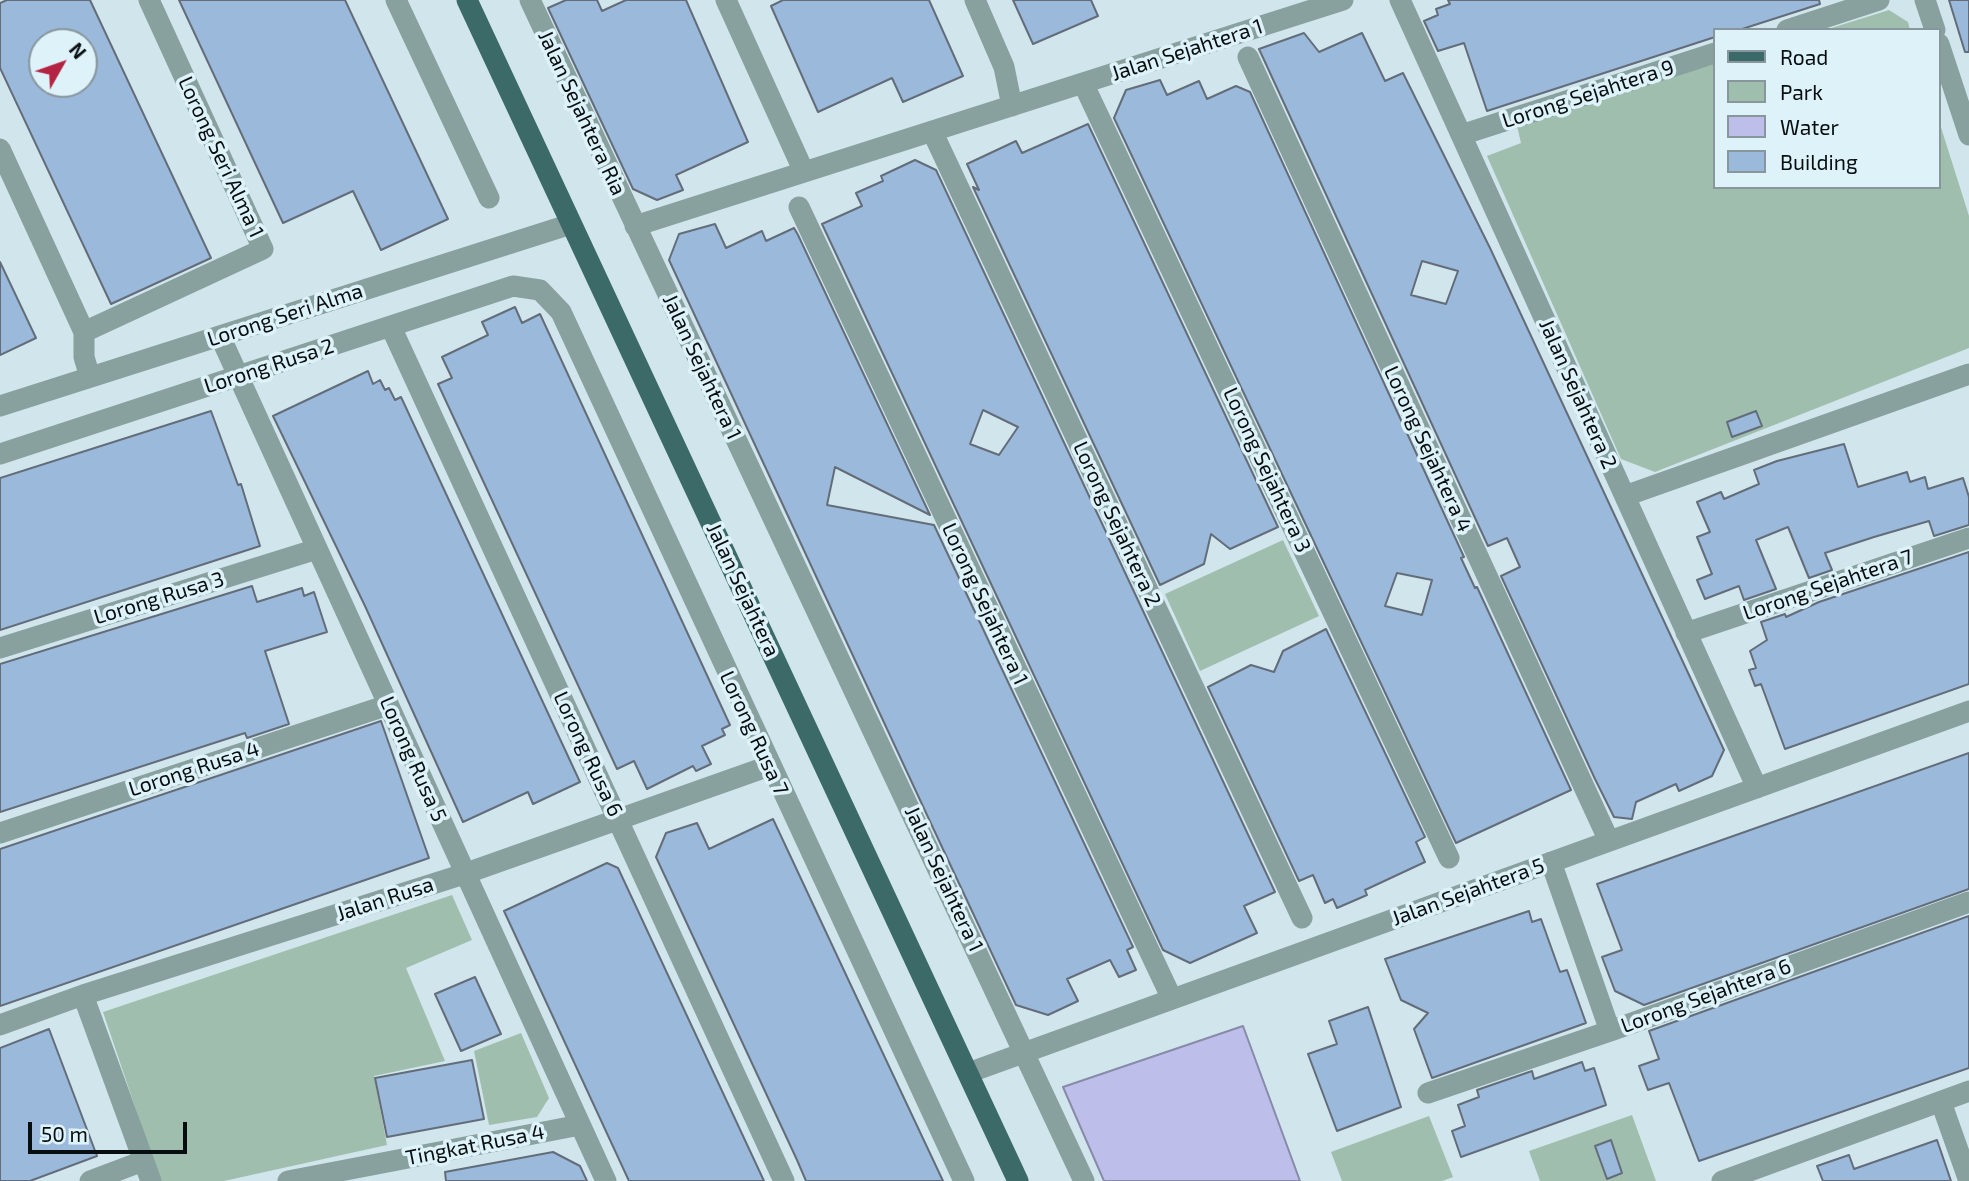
<!DOCTYPE html>
<html>
<head>
<meta charset="utf-8">
<style>
	body { margin:0 }
	#map { position:relative; width:1969px; height:1181px; overflow:hidden; background:#d1e5ec; font-family:"Exo 2",sans-serif }
	canvas { display:block }
	.legend { position:absolute; left:1713px; top:28px; width:228px; height:161px; box-sizing:border-box; background:#def2f9; border:2px solid #88979c; margin:0; padding:9px 12px; list-style:none; font-size:21px; color:#080e10 }
	.legend li { display:flex; align-items:center; gap:14px; height:35px }
	.legend b { width:35px; border:2px solid #88979c }
	.north { position:absolute; left:28px; top:28px; width:70px; height:70px; box-sizing:border-box; background:#def2f9; border:2px solid #88979c; border-radius:50%; rotate:50deg; font-size:19px; font-weight:700; line-height:28px; text-align:center; color:#080e10 }
	.north::after { content:''; display:block; margin:auto; width:24px; height:32px; background:#b52342; clip-path:polygon(50% 0,100% 100%,50% 72%,0 100%) }
	.scale { position:absolute; left:28px; top:1122px; width:159px; height:32px; box-sizing:border-box; border:4px solid #080e10; border-top:0; padding-left:9px; font-size:21px; line-height:24px; white-space:nowrap; color:#080e10; -webkit-text-stroke:5px #def2f9; paint-order:stroke }
</style>
</head>
<body>
<div id="map">
<canvas width="1969" height="1181"></canvas>
<ul class="legend">
<li><b style="height:9px;background:#3c6a68"></b>Road</li>
<li><b style="height:19px;background:#a0bead"></b>Park</li>
<li><b style="height:19px;background:#bdbfea"></b>Water</li>
<li><b style="height:19px;background:#9bb9db"></b>Building</li>
</ul>
<div class="north">N</div>
<div class="scale">50 m</div>
</div>
<script>
const c = document.querySelector('canvas').getContext('2d');
c.lineJoin = 'round';
function fill(path, color) {
  c.fillStyle = color;
  c.fill(path, 'evenodd');
}
function trace(path, color, width, dash) {
  c.strokeStyle = color;
  c.lineWidth = width;
  c.lineCap = dash ? 'butt' : 'round';
  c.setLineDash(dash || []);
  c.stroke(path);
}
function write(font, color, halo, rows, align = 'center') {
  c.font = font + ' "Exo 2",sans-serif';
  c.lineWidth = 7;
  c.setLineDash([]);
  c.textBaseline = 'middle';
  c.strokeStyle = halo;
  c.fillStyle = color;
  for (const [text, x, y, turn = 0] of rows) {
    c.save();
    c.translate(x, y);
    c.rotate((+turn || 0) * Math.PI / 180);
    c.textAlign = isNaN(turn) ? turn : align;
    if (halo) c.strokeText(text, 0, 0);
    c.fillText(text, 0, 0);
    c.restore();
  }
}
const green = new Path2D(`
	M1889,10L1908,22L1910,30H1825Z
	M1715,64V187H1939V121L1969,216V348L1655,472L1621,459L1487,156L1521,143L1517,126Z
	M1283,540L1319,616L1200,671L1165,594Z
	M452,895L472,940L406,968L445,1061L374,1076L387,1145L224,1181H160L103,1012Z
	M521,1033L549,1098L537,1117L489,1125L474,1051Z
	M1632,1115L1656,1181H1540L1529,1151Z
	M1429,1116L1453,1177L1442,1181H1342L1331,1152Z`);
const water = new Path2D(`
	M1243,1026L1300,1181H1104L1063,1087Z`);
const building = new Path2D(`
	M7,0H90L211,258L111,304L0,68V3ZM42,42H84V84H42Z
	M179,0H345L448,219L381,250L353,191L283,223Z
	M566,0H597L602,11L626,0H686L748,142L676,175L683,190L657,200L633,189L548,8Z
	M783,0H929L963,76L903,102L892,78L818,112L771,6Z
	M1013,0H1091L1098,16L1033,44Z
	M1448,0H1819L1820,4L1739,30H1715V37L1487,111L1464,43L1438,51L1424,21L1438,15L1436,9L1450,4Z
	M1949,0H1969V52H1965Z
	M1304,33L1319,52L1362,33L1385,81L1403,73L1490,248L1724,750L1712,776L1679,791L1676,784L1636,802L1632,819L1614,817L1595,779L1501,576L1520,567L1507,538L1488,546L1259,49ZM1422,261L1458,271L1446,304L1411,295Z
	M1160,80L1167,95L1199,81L1207,99L1236,86L1250,92L1464,557L1461,558L1475,588L1477,587L1571,790L1456,843L1114,118L1126,90ZM1397,573L1432,580L1422,615L1385,606Z
	M1088,124L1278,527L1230,549L1211,534L1204,564L1160,585L973,187L979,190L967,164L1016,141L1022,153Z
	M915,160L936,170L1275,892L1244,906L1257,933L1190,963L1163,950L822,224L862,206L856,193L883,181L881,176ZM983,410L1018,427L999,455L970,444Z
	M715,224L726,248L762,231L766,241L794,228L798,235L930,515L835,467L827,505L934,525L1133,947L1127,950L1136,970L1119,977L1110,960L1067,979L1078,1001L1048,1015L1016,1005L934,830L669,260L679,234Z
	M0,262L36,338L0,355Z
	M515,307L522,323L540,314L730,725L722,729L725,735L702,746L711,764L696,771L693,766L647,789L634,761L617,769L438,384L452,378L442,357L488,335L482,322Z
	M368,371L373,384L380,380L385,390L389,388L395,400L401,397L580,782L533,804L528,792L463,822L365,606L273,416Z
	M211,411L238,485L241,484L260,546L0,630V478Z
	M1756,411L1762,426L1732,437L1727,422Z
	M1844,444L1858,487L1907,472L1910,482L1925,477L1928,489L1963,478L1969,497V525L1934,536L1929,521L1874,537L1825,553L1832,570L1809,578L1788,527L1756,540L1776,589L1744,600L1739,586L1705,599L1697,580L1712,574L1697,537L1710,532L1697,502L1721,492L1724,499L1759,484L1754,470L1777,461Z
	M1969,552V684L1785,749L1761,684L1755,686L1749,670L1756,668L1750,651L1767,640L1761,622L1785,614L1786,617L1819,602Z
	M252,586L257,602L302,588L304,596L314,592L327,632L265,651L289,724L247,738L245,733L0,812V664Z
	M1326,629L1425,837L1416,842L1425,862L1365,890L1367,895L1337,908L1333,899L1325,903L1313,875L1299,881L1208,687L1251,665L1274,672L1283,651Z
	M381,721L429,858L0,1006V849Z
	M1969,753V889L1644,1005L1615,991L1602,957L1622,950L1597,884Z
	M773,819L855,994L943,1181H806L797,1160L656,857L666,833L697,823L709,849Z
	M607,863L618,868L764,1181H629L504,911Z
	M1529,911L1532,922L1541,919L1560,972L1567,970L1586,1023L1432,1078L1414,1029L1428,1013L1401,1000L1385,959Z
	M1969,916V1068L1699,1161L1669,1083L1648,1090L1639,1066L1659,1059L1649,1031Z
	M475,977L501,1034L461,1051L435,994Z
	M1368,1007L1401,1107L1337,1131L1308,1054L1337,1044L1329,1021Z
	M49,1029L97,1156L30,1181H0V1048Z
	M472,1060L484,1119L387,1137L375,1078Z
	M1582,1062L1585,1071L1594,1068L1606,1105L1461,1157L1452,1131L1465,1126L1458,1105L1479,1097L1477,1090L1532,1071L1534,1079Z
	M1611,1140L1622,1173L1607,1179L1595,1146Z
	M1937,1140L1951,1181H1823L1817,1166L1849,1155L1854,1169Z
	M553,1152L580,1166L587,1181H446L445,1172Z`);
const minor = new Path2D(`
	M396,0L489,198
	M530,0L1084,1181
	M726,0L804,172
	M975,0L1004,67L1012,106
	M1400,0L1757,788
	M1925,0L1935,30
	M1787,30L1879,0
	M1939,44L1969,135
	M1248,57L1609,841
	M1083,83L1449,858
	M932,131L1302,918
	M1461,135L1715,53
	M0,149L84,332V357L90,377
	M799,207L1172,999
	M635,226L1343,0
	M391,327L784,1181
	M84,332L263,249L149,0
	M220,336L606,1181
	M0,406L571,224
	M0,454L513,286L540,290L561,312L964,1181
	M1625,496L1969,374
	M1686,633L1969,538
	M0,648L317,549
	M0,833L388,705
	M1551,862L1610,1031L1969,902
	M83,995L151,1181
	M0,1025L83,995L464,874L769,766
	M968,1073L1969,711
	M1428,1093L1610,1031
	M1941,1102L1969,1181
	M90,1181L143,1161
	M288,1181L580,1125
	M1722,1181L1969,1091`);
const major = new Path2D(`
	M467,0L1018,1181`);
const streetNames = [
	["Jalan Sejahtera 1",1187,50,-18],
	["Lorong Sejahtera 9",1588,94,-18],
	["Jalan Sejahtera Ria",582,113,65],
	["Lorong Seri Alma 1",221,157,65],
	["Lorong Seri Alma",285,315,-18],
	["Lorong Rusa 2",269,366,-18],
	["Jalan Sejahtera 1",702,367,65],
	["Jalan Sejahtera 2",1578,394,66],
	["Lorong Sejahtera 4",1428,449,65],
	["Lorong Sejahtera 3",1267,470,65],
	["Lorong Sejahtera 2",1117,524,65],
	["Lorong Sejahtera 7",1828,585,-19],
	["Jalan Sejahtera",743,590,65],
	["Lorong Rusa 3",159,598,-17],
	["Lorong Sejahtera 1",985,604,65],
	["Lorong Rusa 7",754,733,65],
	["Lorong Rusa 6",588,754,65],
	["Lorong Rusa 5",413,759,66],
	["Lorong Rusa 4",194,769,-18],
	["Jalan Sejahtera 1",944,879,65],
	["Jalan Sejahtera 5",1468,892,-20],
	["Jalan Rusa",385,899,-18],
	["Lorong Sejahtera 6",1706,996,-20],
	["Tingkat Rusa 4",475,1145,-11]
];
fill(green, '#a0bead');
fill(water, '#bdbfea');
trace(water, '#878aa9', 2);
fill(building, '#9bb9db');
trace(building, '#636d79', 2);
trace(minor, '#88a09e', 21);
trace(major, '#3c6a68', 21);
write('21px', '#080e10', '#def2f9', streetNames);
</script>
</body>
</html>
